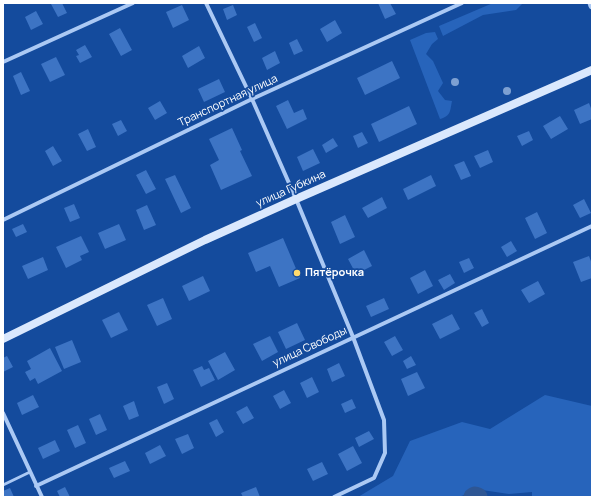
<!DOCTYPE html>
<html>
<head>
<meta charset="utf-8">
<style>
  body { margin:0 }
  #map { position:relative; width:595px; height:500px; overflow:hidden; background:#144b9d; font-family:Manrope,sans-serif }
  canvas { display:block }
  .frame { position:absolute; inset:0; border:4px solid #fff; pointer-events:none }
</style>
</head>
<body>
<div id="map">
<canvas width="595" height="500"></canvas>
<div class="frame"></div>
</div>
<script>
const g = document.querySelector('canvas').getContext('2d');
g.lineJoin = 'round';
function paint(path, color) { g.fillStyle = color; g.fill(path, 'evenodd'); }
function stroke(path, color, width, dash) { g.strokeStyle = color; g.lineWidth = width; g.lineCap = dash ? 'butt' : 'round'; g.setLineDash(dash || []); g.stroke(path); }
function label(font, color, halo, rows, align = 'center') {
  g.font = font + ' Manrope,sans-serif'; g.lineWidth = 3.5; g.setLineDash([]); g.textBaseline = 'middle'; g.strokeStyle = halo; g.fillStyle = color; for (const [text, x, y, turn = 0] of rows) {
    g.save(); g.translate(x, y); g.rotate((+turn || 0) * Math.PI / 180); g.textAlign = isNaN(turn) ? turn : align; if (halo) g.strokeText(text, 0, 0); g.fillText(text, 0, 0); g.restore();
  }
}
paint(new Path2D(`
  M 493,3 L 523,3 L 516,10 L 483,15 L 443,36 L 439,26 Z
  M 435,32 L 438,39 L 432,44 L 426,54 L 433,61 L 443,83 L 438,91 L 445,100 L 452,101 C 450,111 451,116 440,119 L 410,40 L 426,33 Z
  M 545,395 L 592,406 L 592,497 L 532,497 L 532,492 L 509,494 L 482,490 L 458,497 L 358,497 L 393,476 L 410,441 L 462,422 L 490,429 Z`), '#2764bb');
stroke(new Path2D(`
  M 473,497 L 475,496 L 478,497`), '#2e5694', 19);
paint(new Path2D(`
  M 54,3 L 62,3 L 67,13 L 58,17 L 51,4 Z
  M 378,3 L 390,3 L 396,14 L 385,19 Z
  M 182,5 L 189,20 L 173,28 L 166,12 Z
  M 233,5 L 237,15 L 227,20 L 223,9 Z
  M 36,11 L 43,24 L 31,30 L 25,17 Z
  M 335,20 L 342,33 L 327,42 L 320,29 Z
  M 255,23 L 262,38 L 254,42 L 247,27 Z
  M 120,28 L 132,50 L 121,56 L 109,34 Z
  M 297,39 L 303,51 L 294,55 L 289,43 Z
  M 85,45 L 92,57 L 80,63 L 76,56 L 79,55 L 76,50 Z
  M 199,46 L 205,58 L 188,68 L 182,56 Z
  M 275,51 L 280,63 L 267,70 L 262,58 Z
  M 56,57 L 65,75 L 50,82 L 41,64 Z
  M 392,61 L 400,78 L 365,95 L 357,78 Z
  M 21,72 L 30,91 L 21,95 L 13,76 Z
  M 219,79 L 225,92 L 204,102 L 198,89 Z
  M 288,100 L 294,113 L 303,109 L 307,119 L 287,129 L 276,106 Z
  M 160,101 L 167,113 L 155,120 L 148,108 Z
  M 589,103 L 592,111 L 592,119 L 580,124 L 574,110 Z
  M 409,106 L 417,124 L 379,142 L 371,124 Z
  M 560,116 L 568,129 L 551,139 L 543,126 Z
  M 121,120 L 127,131 L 118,136 L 112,124 Z
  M 232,128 L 242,150 L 240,151 L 252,176 L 221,190 L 210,165 L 219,160 L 209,139 Z
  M 88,129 L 96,147 L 87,151 L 78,134 Z
  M 529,131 L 533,140 L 522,146 L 517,136 Z
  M 362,132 L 368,143 L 358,148 L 353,136 Z
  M 333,138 L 338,146 L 326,153 L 322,145 Z
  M 53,146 L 62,161 L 53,166 L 45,151 Z
  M 313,149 L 320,163 L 303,171 L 297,157 Z
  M 488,150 L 493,162 L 480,168 L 474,156 Z
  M 464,161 L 471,176 L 461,180 L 454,165 Z
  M 146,170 L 156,189 L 146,194 L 136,175 Z
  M 175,175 L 191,208 L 181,213 L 165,179 Z
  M 431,175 L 436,186 L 408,200 L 403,189 Z
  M 382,197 L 387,208 L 368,218 L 362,208 Z
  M 584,199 L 591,213 L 580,218 L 573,205 Z
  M 74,204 L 80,218 L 70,222 L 64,208 Z
  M 147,205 L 156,225 L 144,230 L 136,210 Z
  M 537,212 L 547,233 L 535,239 L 525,218 Z
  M 345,215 L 355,237 L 340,244 L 331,222 Z
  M 23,224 L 27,232 L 16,237 L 12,229 Z
  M 119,224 L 126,240 L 105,249 L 98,233 Z
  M 81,236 L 89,252 L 80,256 L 82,260 L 66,268 L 56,247 Z
  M 283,238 L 300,278 L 279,287 L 270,266 L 256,272 L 248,253 Z
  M 511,241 L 517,251 L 507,257 L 501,247 Z
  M 364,250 L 372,266 L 356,274 L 348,259 Z
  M 589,256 L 592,264 L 592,278 L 581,282 L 573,262 Z
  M 43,257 L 48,270 L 28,279 L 22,266 Z
  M 469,258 L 474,268 L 464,273 L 459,262 Z
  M 425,270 L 433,286 L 418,294 L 410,278 Z
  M 450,274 L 455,283 L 444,290 L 438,280 Z
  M 203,276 L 210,291 L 189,301 L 182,286 Z
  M 538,281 L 545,294 L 529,303 L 521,290 Z
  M 163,298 L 172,319 L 157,326 L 147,305 Z
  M 384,298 L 389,309 L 371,317 L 366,306 Z
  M 482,309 L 489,323 L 482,327 L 474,313 Z
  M 119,312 L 128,330 L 111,338 L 102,320 Z
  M 452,314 L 460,329 L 440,339 L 432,324 Z
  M 297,323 L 305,340 L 286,349 L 278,332 Z
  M 270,336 L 278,352 L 262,361 L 253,344 Z
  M 395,336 L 403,350 L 392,356 L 384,342 Z
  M 72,340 L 81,362 L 64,369 L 55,347 Z
  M 50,348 L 62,371 L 38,384 L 35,378 L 30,381 L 25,372 L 31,369 L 27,361 Z
  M 225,352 L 235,370 L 218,380 L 208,361 Z
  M 7,356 L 13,367 L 3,372 L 3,358 Z
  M 411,356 L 416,365 L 407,369 L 403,361 Z
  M 339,363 L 345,376 L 332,382 L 327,369 Z
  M 202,366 L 204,370 L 209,368 L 215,380 L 201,387 L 193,370 Z
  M 417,372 L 425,388 L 408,396 L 401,379 Z
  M 312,377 L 319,392 L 307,398 L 300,383 Z
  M 167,383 L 174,399 L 164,404 L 157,387 Z
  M 284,390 L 291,403 L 280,409 L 273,396 Z
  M 33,395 L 39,407 L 22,415 L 17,403 Z
  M 352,399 L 356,408 L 345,413 L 341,404 Z
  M 134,401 L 139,416 L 129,420 L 123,406 Z
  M 247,406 L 254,418 L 243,424 L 236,412 Z
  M 100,414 L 107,430 L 96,435 L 89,419 Z
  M 217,419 L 224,432 L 216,437 L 209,423 Z
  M 78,425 L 86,443 L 75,448 L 67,430 Z
  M 369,431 L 374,439 L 359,447 L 355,438 Z
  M 188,434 L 194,448 L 182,454 L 175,439 Z
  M 55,440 L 60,451 L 43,459 L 38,448 Z
  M 160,445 L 166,456 L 150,464 L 145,453 Z
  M 353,446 L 362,463 L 347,471 L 338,454 Z
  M 125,461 L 130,471 L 114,478 L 109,468 Z
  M 322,462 L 328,474 L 313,481 L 307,469 Z
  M 65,487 L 70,497 L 60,497 L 57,491 Z
  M 256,487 L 260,497 L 243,497 L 241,493 Z
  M 10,488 L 14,497 L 3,497 L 3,491 Z`), '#3d74c4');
stroke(new Path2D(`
  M 3,485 L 30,472`), '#abc9f4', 3);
stroke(new Path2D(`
  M 206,3 L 252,99 L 296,199 L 353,337 L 384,420 L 385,453 L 374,478 L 334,497
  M 3,62 L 133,3
  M 3,220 L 252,99 L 462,3
  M 3,413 L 42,497
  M 36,486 L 592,226`), '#abc9f4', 4);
stroke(new Path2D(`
  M 591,3 L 592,6`), '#abc9f4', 7);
stroke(new Path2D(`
  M 3,339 L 205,240 L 296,199 L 592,70`), '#dae8fd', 8);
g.fillStyle = '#7da0d2';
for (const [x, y] of [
  [455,82],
  [507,91]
]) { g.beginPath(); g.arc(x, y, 4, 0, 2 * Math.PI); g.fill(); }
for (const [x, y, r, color] of [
  [297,273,4,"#ffda6d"]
]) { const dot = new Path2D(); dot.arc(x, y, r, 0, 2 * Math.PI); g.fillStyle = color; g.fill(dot); stroke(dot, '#144b9d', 1.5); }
label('11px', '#fff', '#144b9d', [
  ["Транспортная улица",228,101,-25],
  ["улица Губкина",291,189,-24],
  ["улица Свободы",310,347,-25]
]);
label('bold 11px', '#fff', '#144b9d', [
  ["Пятёрочка",305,273]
], 'left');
</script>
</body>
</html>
